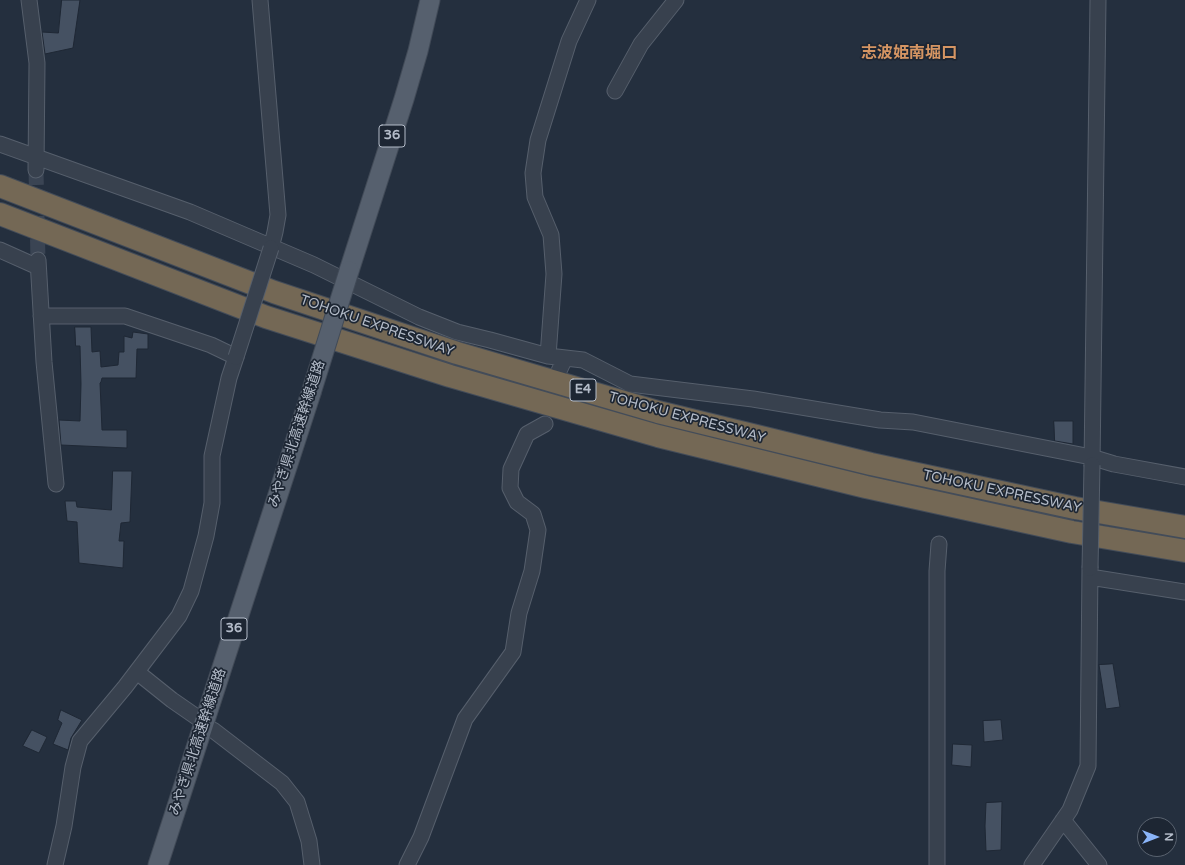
<!DOCTYPE html>
<html>
<head>
<meta charset="utf-8">
<style>
  body { margin:0 }
  #map { position:relative; width:1185px; height:865px; overflow:hidden; background:#242f3e; font-family:"Varela Round",sans-serif }
  canvas { display:block }
  .north { position:absolute; left:1137px; top:817px; width:40px; height:40px; box-sizing:border-box; background:#1d2633; border:1px solid #59626f; border-radius:50%; rotate:90deg; font-size:11px; font-weight:700; line-height:16px; text-align:center; color:#b4bcc9 }
  .north::after { content:''; display:block; margin:auto; width:14px; height:18px; background:#8ab4f8; clip-path:polygon(50% 0,100% 100%,50% 72%,0 100%) }
</style>
</head>
<body>
<div id="map">
<canvas width="1185" height="865"></canvas>
<div class="north">N</div>
</div>
<script>
const g = document.querySelector('canvas').getContext('2d');
g.lineJoin = 'round';
function paint(path, color) { g.fillStyle = color; g.fill(path, 'evenodd'); }
function stroke(path, color, width, dash) { g.strokeStyle = color; g.lineWidth = width; g.lineCap = dash ? 'butt' : 'round'; g.setLineDash(dash || []); g.stroke(path); }
function label(font, color, halo, rows, align = 'center') {
  g.font = font + ' "Varela Round","Noto Sans JP",sans-serif'; g.lineWidth = 3.5; g.setLineDash([]); g.textBaseline = 'middle'; g.strokeStyle = halo; g.fillStyle = color; for (const [text, x, y, turn = 0] of rows) {
    g.save(); g.translate(x, y); g.rotate((+turn || 0) * Math.PI / 180); g.textAlign = isNaN(turn) ? turn : align; if (halo) g.strokeText(text, 0, 0); g.fillText(text, 0, 0); g.restore();
  }
}
const building = new Path2D(`
  M 62,0 L 80,0 L 73,48 L 45,54 L 42,32 L 58,33 Z
  M 75,327 L 91,327 L 92,352 L 100,351 L 101,367 L 118,365 L 119,352 L 124,352 L 124,336 L 132,338 L 133,332 L 148,334 L 148,349 L 137,349 L 136,378 L 102,378 L 101,382 L 100,383 L 102,430 L 127,430 L 127,448 L 61,445 L 59,420 L 80,421 L 81,384 L 80,346 L 76,346 Z
  M 1054,421 L 1073,421 L 1073,444 L 1055,441 Z
  M 113,471 L 132,471 L 130,522 L 121,523 L 119,541 L 124,541 L 123,568 L 79,563 L 77,522 L 67,521 L 65,501 L 76,501 L 77,507 L 111,510 Z
  M 1113,664 L 1120,707 L 1106,709 L 1099,665 Z
  M 61,710 L 82,720 L 71,738 L 68,750 L 53,744 L 62,723 L 58,720 Z
  M 1001,720 L 1003,740 L 984,742 L 983,721 Z
  M 32,730 L 47,737 L 39,753 L 23,746 Z
  M 953,744 L 972,745 L 971,767 L 952,765 Z
  M 1002,802 L 1001,850 L 986,851 L 985,826 L 986,803 Z`);
paint(building, '#455162');
stroke(building, '#1f2835', 1);
stroke(new Path2D(`
  M 36,170 L 38,260`), '#3a4453', 15, [15, 8]);
const minor = new Path2D(`
  M 29,0 L 37,63 L 36,170
  M 260,0 L 278,215 L 275,232 L 271,248
  M 615,91 L 641,44 L 676,0
  M 0,144 L 190,212 L 314,265 L 419,317 L 457,332 L 490,340 L 548,356 L 583,360 L 630,384 L 753,399 L 880,420 L 913,422 L 1091,457 L 1114,464 L 1185,477
  M 0,250 L 38,267
  M 38,260 L 44,362 L 56,484
  M 41,316 L 125,316 L 211,345 L 236,357 L 229,378 L 212,456 L 212,503 L 206,536 L 191,591 L 179,616 L 125,687 L 80,741 L 73,767 L 64,826 L 55,865
  M 548,356 L 554,274 L 551,235 L 535,197 L 533,173 L 538,140 L 569,41 L 588,0
  M 559,371 L 565,358
  M 1092,465 L 1098,0
  M 1090,577 L 1185,592
  M 137,672 L 172,700 L 198,718
  M 213,730 L 282,783 L 297,802 L 309,841 L 312,865
  M 1063,820 L 1099,865
  M 407,865 L 421,837 L 465,719 L 513,652 L 519,613 L 532,571 L 538,530 L 533,514 L 517,502 L 510,488 L 511,469 L 527,434 L 545,424
  M 937,865 L 937,571 L 939,544
  M 1032,865 L 1070,810 L 1088,766 L 1090,568`);
const major = new Path2D(`
  M 349,271 L 404,99 L 418,51 L 430,0
  M 158,865 L 311,393`);
const highway = new Path2D(`
  M 0,186 L 274,292 L 457,353 L 658,412 L 871,464 L 1075,508 L 1185,527
  M 0,214 L 266,317 L 450,376 L 658,436 L 866,487 L 1072,532 L 1185,551`);
stroke(minor, '#565f6c', 17);
stroke(major, '#414a57', 21);
stroke(highway, '#434c59', 24);
stroke(minor, '#38414e', 15);
stroke(major, '#56606e', 19);
stroke(highway, '#746855', 22);
const minorBridge = new Path2D(`
  M 236,357 L 271,248
  M 1090,568 L 1092,465`);
const majorBridge = new Path2D(`
  M 311,393 L 349,271`);
stroke(minorBridge, '#565f6c', 17, []);
stroke(majorBridge, '#414a57', 21, []);
stroke(minorBridge, '#38414e', 15);
stroke(majorBridge, '#56606e', 19);
for (const [x, y, w] of [
  [392,136,26],
  [583,390,26],
  [234,629,26]
]) { const box = new Path2D(); box.roundRect(x - w / 2, y - 11, w, 22, 3); g.fillStyle = '#1d2633'; g.fill(box); stroke(box, '#b4bcc9', 1); }
label('bold 13px', '#b4bcc9', null, [
  ["36",392,136],
  ["E4",583,390],
  ["36",234,629]
]);
label('14px', '#b4bcc9', '#1d2633', [
  ["TOHOKU EXPRESSWAY",377,326,19],
  ["TOHOKU EXPRESSWAY",687,418,15],
  ["みやぎ県北高速幹線道路",297,434,-72],
  ["TOHOKU EXPRESSWAY",1002,492,12],
  ["みやぎ県北高速幹線道路",198,742,-72]
]);
label('bold 16px', '#d59563', '#1d2633', [
  ["志波姫南堀口",909,54]
]);
</script>
</body>
</html>
